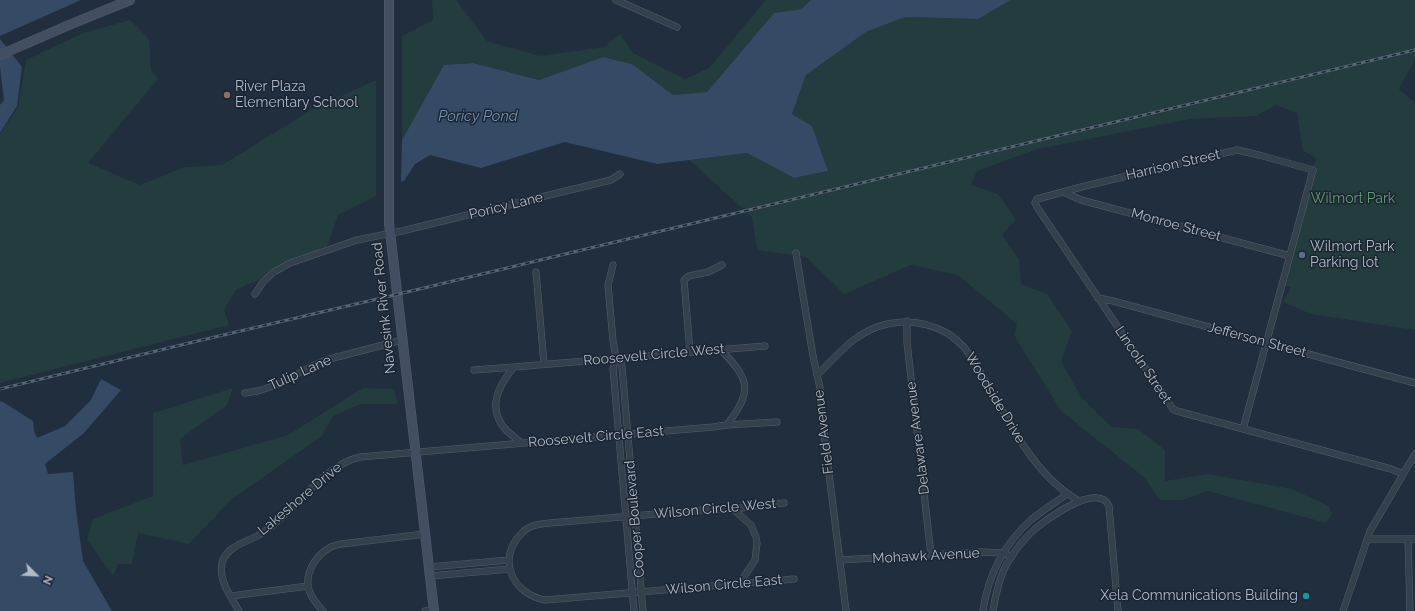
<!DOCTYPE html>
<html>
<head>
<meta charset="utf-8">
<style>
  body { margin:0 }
  #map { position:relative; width:1415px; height:611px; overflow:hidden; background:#212e3d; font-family:Raleway,sans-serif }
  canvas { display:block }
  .north { position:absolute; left:16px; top:555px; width:40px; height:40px; -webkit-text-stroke:3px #1b2532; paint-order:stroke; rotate:114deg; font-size:11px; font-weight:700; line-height:16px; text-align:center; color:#b1bbc8 }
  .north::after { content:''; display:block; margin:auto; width:14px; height:18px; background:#b1bbc8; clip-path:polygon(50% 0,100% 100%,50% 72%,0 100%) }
</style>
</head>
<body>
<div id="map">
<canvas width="1415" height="611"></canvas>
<div class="north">N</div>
</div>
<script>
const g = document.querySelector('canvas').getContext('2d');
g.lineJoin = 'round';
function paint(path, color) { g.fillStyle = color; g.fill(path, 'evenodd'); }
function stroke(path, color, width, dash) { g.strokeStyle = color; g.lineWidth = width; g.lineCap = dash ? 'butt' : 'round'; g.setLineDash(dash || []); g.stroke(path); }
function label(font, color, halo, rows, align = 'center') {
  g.font = font + ' Raleway,sans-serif'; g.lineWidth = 3; g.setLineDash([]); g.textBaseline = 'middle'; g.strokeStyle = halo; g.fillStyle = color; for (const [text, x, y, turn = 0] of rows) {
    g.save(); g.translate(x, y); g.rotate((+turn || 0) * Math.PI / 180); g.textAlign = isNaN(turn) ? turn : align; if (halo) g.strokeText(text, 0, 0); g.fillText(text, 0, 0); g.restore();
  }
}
paint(new Path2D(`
  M 432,0 L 456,0 L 487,41 L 540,56 L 604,47 L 620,34 L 633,53 L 685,79 L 709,68 L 766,0 L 811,0 L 801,9 L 774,13 L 707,92 L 673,95 L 632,64 L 603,57 L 539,80 L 473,63 L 445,65 L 402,140 L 402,36 L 433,20 Z
  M 1011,0 L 1415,0 L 1415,59 L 1399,89 L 1415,103 L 1415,330 L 1311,314 L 1283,302 L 1291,287 L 1282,285 L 1316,158 L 1303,151 L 1297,113 L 1276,105 L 1256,116 L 1190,119 L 1038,149 L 977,171 L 971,185 L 998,194 L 1016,220 L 1002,235 L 1019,259 L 1021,284 L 1047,294 L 1072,331 L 1061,361 L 1082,398 L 1112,427 L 1138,429 L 1165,450 L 1165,481 L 1208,474 L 1292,489 L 1329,506 L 1332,514 L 1326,523 L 1208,491 L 1182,500 L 1159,500 L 1145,478 L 1061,411 L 1014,335 L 1017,324 L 958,275 L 911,265 L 844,294 L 806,257 L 757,250 L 752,217 L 689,160 L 747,153 L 794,178 L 828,171 L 812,126 L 792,114 L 806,75 L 866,32 L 905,17 L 978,19 Z
  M 130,20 L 149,39 L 151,70 L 158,79 L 88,163 L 140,185 L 185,167 L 222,165 L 311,110 L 376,80 L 376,196 L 338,215 L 326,250 L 236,290 L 224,310 L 229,325 L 0,383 L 0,134 L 18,107 L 26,60 L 83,33 Z
  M 233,388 L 227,405 L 180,439 L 183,465 L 288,435 L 363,388 L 395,389 L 397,404 L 361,404 L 333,416 L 322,436 L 232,499 L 189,544 L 138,533 L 132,564 L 118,564 L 113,576 L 87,539 L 93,519 L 153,496 L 153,413 Z`), '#233c3e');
paint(new Path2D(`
  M 0,0 L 81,0 L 0,36 Z
  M 811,0 L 1011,0 L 978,19 L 905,17 L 866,32 L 806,75 L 792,114 L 812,126 L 828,171 L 794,178 L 747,153 L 657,164 L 565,142 L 481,168 L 430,155 L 415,164 L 404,181 L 401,182 L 402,140 L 444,65 L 473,63 L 539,80 L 603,57 L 632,64 L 673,95 L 707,92 L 774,13 L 801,9 Z
  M 0,39 L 22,67 L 17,106 L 0,133 L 0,105 L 4,100 L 0,67 Z
  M 101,379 L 121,390 L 84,433 L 45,464 L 48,474 L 73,472 L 76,510 L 83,561 L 112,611 L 0,611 L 0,401 L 3,402 L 33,421 L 34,431 L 37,438 L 65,426 L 91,400 Z`), '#344a65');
const street = new Path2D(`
  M 616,0 L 677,27
  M 1063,192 L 1081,200 L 1290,256
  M 796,253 L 813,356 L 820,388 L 821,409 L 846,611
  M 613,265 L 608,285 L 613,341 L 616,358 L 613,368 L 634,611
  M 536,272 L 544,364
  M 255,294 L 263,282 L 274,272 L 290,263 L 357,240 L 402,231 L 611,180 L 620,174
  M 1098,298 L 1113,301 L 1415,383
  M 907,321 L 907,342 L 931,555
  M 721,350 C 750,380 753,390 727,425
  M 690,352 L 684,280 L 689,276 L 708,272 L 722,265
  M 616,358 L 621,363 L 622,367 L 643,611
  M 474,370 L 514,367
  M 817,375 C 830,363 841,349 855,339 C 882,319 917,316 947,333 C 953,336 958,342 964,347 C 1001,398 1022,468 1079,501
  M 245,393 L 258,391 L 279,384 L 310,367 L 326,360 L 402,340
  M 1243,429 L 1313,170 L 1259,155 L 1237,150 L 1085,186 L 1037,199 L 1035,203 L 1037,207 L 1173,409 L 1177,411 L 1391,469 L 1403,474
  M 521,443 C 517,439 512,435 507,431 C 486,409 498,386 514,367 L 765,346
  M 784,503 L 733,509 L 715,509 L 550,523 C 540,524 529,525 522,533 C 496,558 512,594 545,600 L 794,579
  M 733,509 L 751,525 L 756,537 L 757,543 L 755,560 L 740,583
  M 1368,539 L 1415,539
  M 1408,539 L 1410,611
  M 840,560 L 982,552 L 1004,553 L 1011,557
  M 429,567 L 509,560
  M 430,576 L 510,569
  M 231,596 L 308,586
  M 239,611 C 231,597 218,580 222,563 C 226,547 244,543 257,536 C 293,516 320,466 360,457 L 713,427 L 727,425 L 777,422
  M 323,611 C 318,605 313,600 310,593 C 303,576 314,557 329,548 C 332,546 337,545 341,544 L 425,534
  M 425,611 L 433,610
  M 983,611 C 988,575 1005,543 1032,519 C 1043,510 1056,502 1067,494
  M 993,611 C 995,596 1001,571 1010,559 C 1016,549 1024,539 1033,531 C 1045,520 1098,481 1109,506 L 1118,611
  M 1343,611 L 1370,531 L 1415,454`);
const secondary = new Path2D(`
  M 389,0 L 389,223 L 434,611
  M 0,55 L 69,25 L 130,0`);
stroke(street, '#545e6b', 7);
stroke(secondary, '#545e6b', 10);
stroke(street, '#35404d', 6);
stroke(secondary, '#434f60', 9);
const rail = new Path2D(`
  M 0,389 L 185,344 L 403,293 L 1415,50`);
stroke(rail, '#576474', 3);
stroke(rail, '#1b2532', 1.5, [4.5]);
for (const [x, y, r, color] of [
  [227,95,4,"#8d6e63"],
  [1302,255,4,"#5c6f8a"],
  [1306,596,4,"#0f9aa8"]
]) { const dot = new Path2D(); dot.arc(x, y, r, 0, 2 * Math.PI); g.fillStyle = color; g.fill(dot); stroke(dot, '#1b2532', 1.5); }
label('14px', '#b1bbc8', '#1b2532', [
  ["River Plaza",235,87],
  ["Elementary School",235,103],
  ["Wilmort Park",1310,247],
  ["Parking lot",1310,263],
  ["Xela Communications Building",1298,596,"right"]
], 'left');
label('14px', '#b1bbc8', '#1b2532', [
  ["Harrison Street",1173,165,-13],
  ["Poricy Lane",506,206,-14],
  ["Monroe Street",1176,225,15],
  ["Navesink River Road",384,308,-96],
  ["Jefferson Street",1257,340,15],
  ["Roosevelt Circle West",654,355,-5],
  ["Lincoln Street",1143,365,56],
  ["Tulip Lane",300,373,-24],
  ["Woodside Drive",995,398,59],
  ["Field Avenue",824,432,-97],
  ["Roosevelt Circle East",596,437,-5],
  ["Delaware Avenue",918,438,-97],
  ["Lakeshore Drive",300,499,-40],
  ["Wilson Circle West",715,509,-5],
  ["Cooper Boulevard",635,519,-95],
  ["Mohawk Avenue",926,556,-3],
  ["Wilson Circle East",724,585,-5]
]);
label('14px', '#679b70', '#1b2532', [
  ["Wilmort Park",1353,199]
]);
label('italic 15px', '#7792b2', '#1b2532', [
  ["Poricy Pond",478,116]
]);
</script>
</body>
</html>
